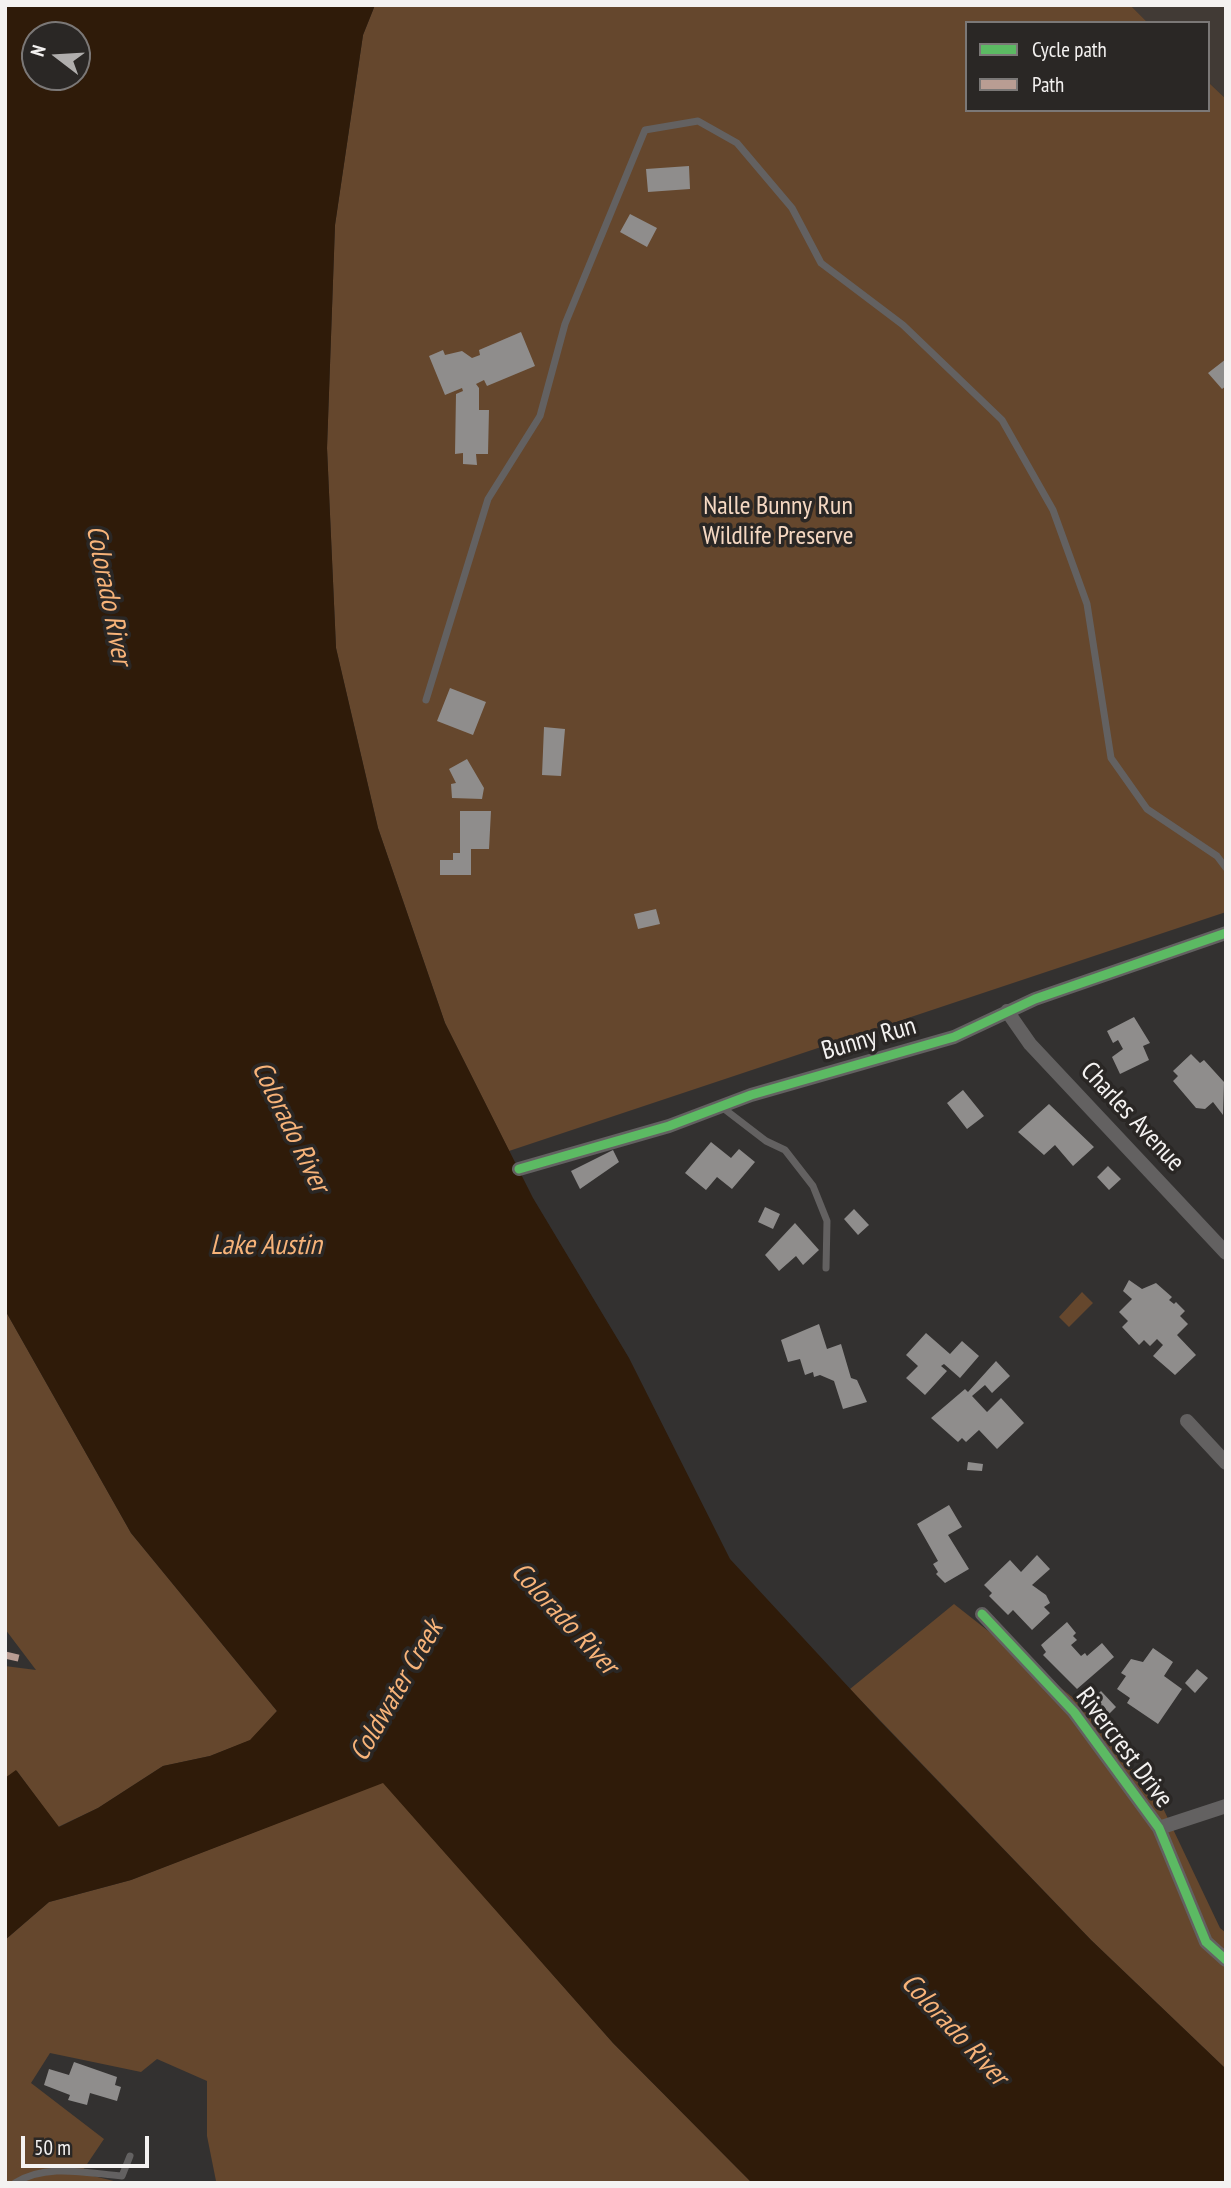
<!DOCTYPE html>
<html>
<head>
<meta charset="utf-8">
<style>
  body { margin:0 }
  #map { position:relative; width:1231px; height:2188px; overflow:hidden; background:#333130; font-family:"PT Sans Narrow",sans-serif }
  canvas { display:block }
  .frame { position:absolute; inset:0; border:7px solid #f4f2f1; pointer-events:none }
  .legend { position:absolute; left:965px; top:21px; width:245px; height:91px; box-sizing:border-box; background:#2a2725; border:2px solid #7b7877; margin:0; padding:9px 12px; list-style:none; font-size:21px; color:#f4f2f1 }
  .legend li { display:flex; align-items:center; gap:14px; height:35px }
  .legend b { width:35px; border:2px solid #7b7877 }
  .north { position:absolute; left:21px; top:21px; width:70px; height:70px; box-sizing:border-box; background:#2a2725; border:2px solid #7b7877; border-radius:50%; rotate:287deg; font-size:19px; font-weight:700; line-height:28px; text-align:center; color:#f4f2f1 }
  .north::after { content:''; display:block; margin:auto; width:24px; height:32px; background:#b0aead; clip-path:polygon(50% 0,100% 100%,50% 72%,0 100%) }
  .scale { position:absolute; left:21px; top:2136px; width:128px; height:32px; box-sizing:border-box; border:4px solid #f4f2f1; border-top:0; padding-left:9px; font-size:21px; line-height:24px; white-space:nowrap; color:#f4f2f1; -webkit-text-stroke:5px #2a2725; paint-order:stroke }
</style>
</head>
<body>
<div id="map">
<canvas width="1231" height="2188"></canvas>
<div class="frame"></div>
<ul class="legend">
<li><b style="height:9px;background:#5cba63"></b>Cycle path</li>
<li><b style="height:9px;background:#b99d93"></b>Path</li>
</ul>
<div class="north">N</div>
<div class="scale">50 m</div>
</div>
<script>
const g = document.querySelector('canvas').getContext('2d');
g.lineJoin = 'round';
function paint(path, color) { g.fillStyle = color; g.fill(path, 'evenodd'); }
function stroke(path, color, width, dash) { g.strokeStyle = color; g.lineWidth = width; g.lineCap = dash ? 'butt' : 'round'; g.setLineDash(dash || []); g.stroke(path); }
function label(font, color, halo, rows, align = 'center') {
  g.font = font + ' "PT Sans Narrow",sans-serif'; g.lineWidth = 7; g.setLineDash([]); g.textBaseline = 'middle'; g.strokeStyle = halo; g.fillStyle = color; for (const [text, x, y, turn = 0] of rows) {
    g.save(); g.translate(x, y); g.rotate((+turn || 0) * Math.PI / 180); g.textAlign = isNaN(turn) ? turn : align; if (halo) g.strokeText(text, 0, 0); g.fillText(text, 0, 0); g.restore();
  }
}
paint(new Path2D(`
  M 1130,5 L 1226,5 L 1226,99 L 1208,82 L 1208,23 L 1148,23 Z`), '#413a35');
paint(new Path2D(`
  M 375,5 L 1130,5 L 1148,23 L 967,23 L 967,110 L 1208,110 L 1208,82 L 1226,99 L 1226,912 L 509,1151 L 445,1023 L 378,828 L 336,648 L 327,448 L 335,225 L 363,35 Z
  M 1082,1292 L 1093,1303 L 1069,1327 L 1059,1317 Z
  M 5,1310 L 131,1533 L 277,1711 L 251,1740 L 210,1756 L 163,1766 L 98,1808 L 58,1827 L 17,1771 L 5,1778 L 5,1666 L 36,1670 L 5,1629 Z
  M 954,1604 L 1076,1700 L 1162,1806 L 1220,1928 L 1226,1933 L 1226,2069 L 1091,1940 L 850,1689 Z
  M 383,1782 L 613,2043 L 752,2183 L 216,2181 L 207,2136 L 207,2081 L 157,2059 L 141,2072 L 50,2053 L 31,2083 L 104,2139 L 81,2173 L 122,2183 L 5,2183 L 5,1940 L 49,1902 L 131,1880 Z`), '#65472d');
paint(new Path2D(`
  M 5,5 L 375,5 L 363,35 L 335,225 L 327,448 L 336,648 L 378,828 L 445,1023 L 533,1198 L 629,1358 L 730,1559 L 879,1720 L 1091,1940 L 1226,2069 L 1226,2183 L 752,2183 L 613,2043 L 383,1783 L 131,1880 L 49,1902 L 5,1940 L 5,1778 L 16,1770 L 59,1827 L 98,1808 L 163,1766 L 210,1756 L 250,1740 L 277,1711 L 131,1533 L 5,1310 ZM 35,35 L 77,35 L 77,77 L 35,77 Z`), '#2f1b09');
paint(new Path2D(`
  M 689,166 L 690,189 L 648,192 L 646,169 Z
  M 630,214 L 657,228 L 647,247 L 620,232 Z
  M 521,332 L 535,366 L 487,386 L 484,380 L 476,384 L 479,388 L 479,410 L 489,410 L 488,454 L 476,454 L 477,465 L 463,464 L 463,453 L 455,454 L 456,394 L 463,391 L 462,388 L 445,395 L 429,356 L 443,350 L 445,355 L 462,351 L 472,358 L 480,355 L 479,350 Z
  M 1226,359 L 1226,386 L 1222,389 L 1208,373 Z
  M 450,688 L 486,702 L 473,735 L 437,721 Z
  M 544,727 L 565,729 L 561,776 L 542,775 Z
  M 467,759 L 484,788 L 482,799 L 452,798 L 451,784 L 456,783 L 449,769 Z
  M 460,811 L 491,811 L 489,849 L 471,849 L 471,875 L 440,875 L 440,860 L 453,860 L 453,853 L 460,853 Z
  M 656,909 L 660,924 L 638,929 L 634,914 Z
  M 1134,1017 L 1150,1043 L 1143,1046 L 1149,1060 L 1120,1074 L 1112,1057 L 1123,1049 L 1118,1040 L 1113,1043 L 1107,1031 Z
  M 1191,1054 L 1200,1063 L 1204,1060 L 1224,1082 L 1223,1115 L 1213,1102 L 1205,1109 L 1196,1108 L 1173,1081 L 1178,1076 L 1173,1071 Z
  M 963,1090 L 984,1116 L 967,1129 L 947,1103 Z
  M 1049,1104 L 1094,1147 L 1073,1166 L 1055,1145 L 1044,1155 L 1018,1132 Z
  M 711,1142 L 731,1158 L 739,1149 L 755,1162 L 732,1189 L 717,1177 L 706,1190 L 685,1173 Z
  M 613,1150 L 619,1162 L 580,1189 L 571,1171 Z
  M 1108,1166 L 1121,1179 L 1109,1190 L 1097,1177 Z
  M 765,1207 L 780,1214 L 773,1229 L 758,1222 Z
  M 854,1209 L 869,1225 L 858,1235 L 844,1219 Z
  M 795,1223 L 819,1250 L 803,1265 L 796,1256 L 779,1271 L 765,1255 Z
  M 1129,1280 L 1142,1289 L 1156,1283 L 1172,1297 L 1169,1300 L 1174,1304 L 1176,1302 L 1185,1311 L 1180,1316 L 1188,1324 L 1177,1335 L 1196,1355 L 1175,1375 L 1153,1356 L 1163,1345 L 1157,1339 L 1150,1346 L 1144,1340 L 1139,1345 L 1122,1327 L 1128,1321 L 1119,1312 L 1132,1299 L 1123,1291 Z
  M 819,1324 L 827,1349 L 841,1344 L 851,1378 L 857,1380 L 867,1402 L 843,1409 L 834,1381 L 820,1375 L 814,1377 L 813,1372 L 805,1375 L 800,1359 L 788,1362 L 781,1340 Z
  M 926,1333 L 950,1354 L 962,1341 L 979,1356 L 960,1378 L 944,1364 L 941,1366 L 947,1371 L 925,1395 L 906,1378 L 918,1366 L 906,1355 Z
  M 996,1361 L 1010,1376 L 992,1393 L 985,1385 L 972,1396 L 987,1412 L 1001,1398 L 1024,1423 L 997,1449 L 979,1430 L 966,1442 L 962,1438 L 958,1442 L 931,1418 L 965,1389 L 968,1392 Z
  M 968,1462 L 983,1464 L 982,1471 L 967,1470 Z
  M 949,1505 L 962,1527 L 948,1535 L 969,1569 L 945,1583 L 936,1574 L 938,1572 L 933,1564 L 938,1561 L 917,1524 Z
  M 1037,1555 L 1050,1569 L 1032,1585 L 1046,1595 L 1050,1603 L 1044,1607 L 1050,1613 L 1032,1630 L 1013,1610 L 1008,1615 L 989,1596 L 992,1593 L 984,1585 L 1010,1560 L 1021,1572 Z
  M 1067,1622 L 1076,1633 L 1073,1636 L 1077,1640 L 1071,1645 L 1081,1656 L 1085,1653 L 1087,1656 L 1102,1643 L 1114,1657 L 1077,1689 L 1043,1655 L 1046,1652 L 1041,1645 Z
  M 1153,1648 L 1173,1662 L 1164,1676 L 1182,1689 L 1158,1724 L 1127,1703 L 1130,1698 L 1117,1689 L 1126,1676 L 1121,1673 L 1131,1659 L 1143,1662 Z
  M 1197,1669 L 1208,1678 L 1195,1693 L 1185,1683 Z
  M 1101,1691 L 1116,1707 L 1108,1715 L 1093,1699 Z
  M 74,2062 L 117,2077 L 115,2085 L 121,2087 L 117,2101 L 90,2093 L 87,2105 L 68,2100 L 70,2095 L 44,2085 L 49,2069 L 69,2075 Z`), '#8f8d8c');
stroke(new Path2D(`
  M 426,700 L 488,499 L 540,416 L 565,324 L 645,130 L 698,121 L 737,143 L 792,208 L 821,263 L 903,325 L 1002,420 L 1053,510 L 1087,604 L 1111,758 L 1147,809 L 1217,856 L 1226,868
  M 723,1108 L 766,1141 L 785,1150 L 813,1186 L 827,1221 L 826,1268
  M 15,2183 C 46,2163 86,2173 122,2176 L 130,2156`), '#636161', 7);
stroke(new Path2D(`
  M 1007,1011 L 1030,1044 L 1226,1253
  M 519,1169 L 669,1126 L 751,1095 L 954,1037 L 1035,999 L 1226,933
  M 1187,1421 L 1226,1463
  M 982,1614 L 1074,1712 L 1159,1828 L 1206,1942 L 1226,1960
  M 1159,1828 L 1226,1806`), '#636161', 14);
stroke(new Path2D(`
  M 5,1655 L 22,1659`), '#b99d93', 7, [14, 7]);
stroke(new Path2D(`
  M 519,1169 L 669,1126 L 751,1095 L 954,1037 L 1035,999 L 1226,933
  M 982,1614 L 1074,1712 L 1159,1828 L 1206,1942 L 1226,1960`), '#5cba63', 9);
label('26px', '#f5d8c2', '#2a2725', [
  ["Nalle Bunny Run",778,507],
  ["Wildlife Preserve",778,537]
]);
label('26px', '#f4f2f1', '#2a2725', [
  ["Bunny Run",869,1039,-16],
  ["Charles Avenue",1132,1117,47],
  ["Rivercrest Drive",1124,1748,53]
]);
label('italic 28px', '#f7b379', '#2a2725', [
  ["Colorado River",108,595,79],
  ["Colorado River",290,1127,64],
  ["Lake Austin",266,1246],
  ["Colorado River",564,1619,47],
  ["Coldwater Creek",397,1691,-60],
  ["Colorado River",954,2030,47]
]);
</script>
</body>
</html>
